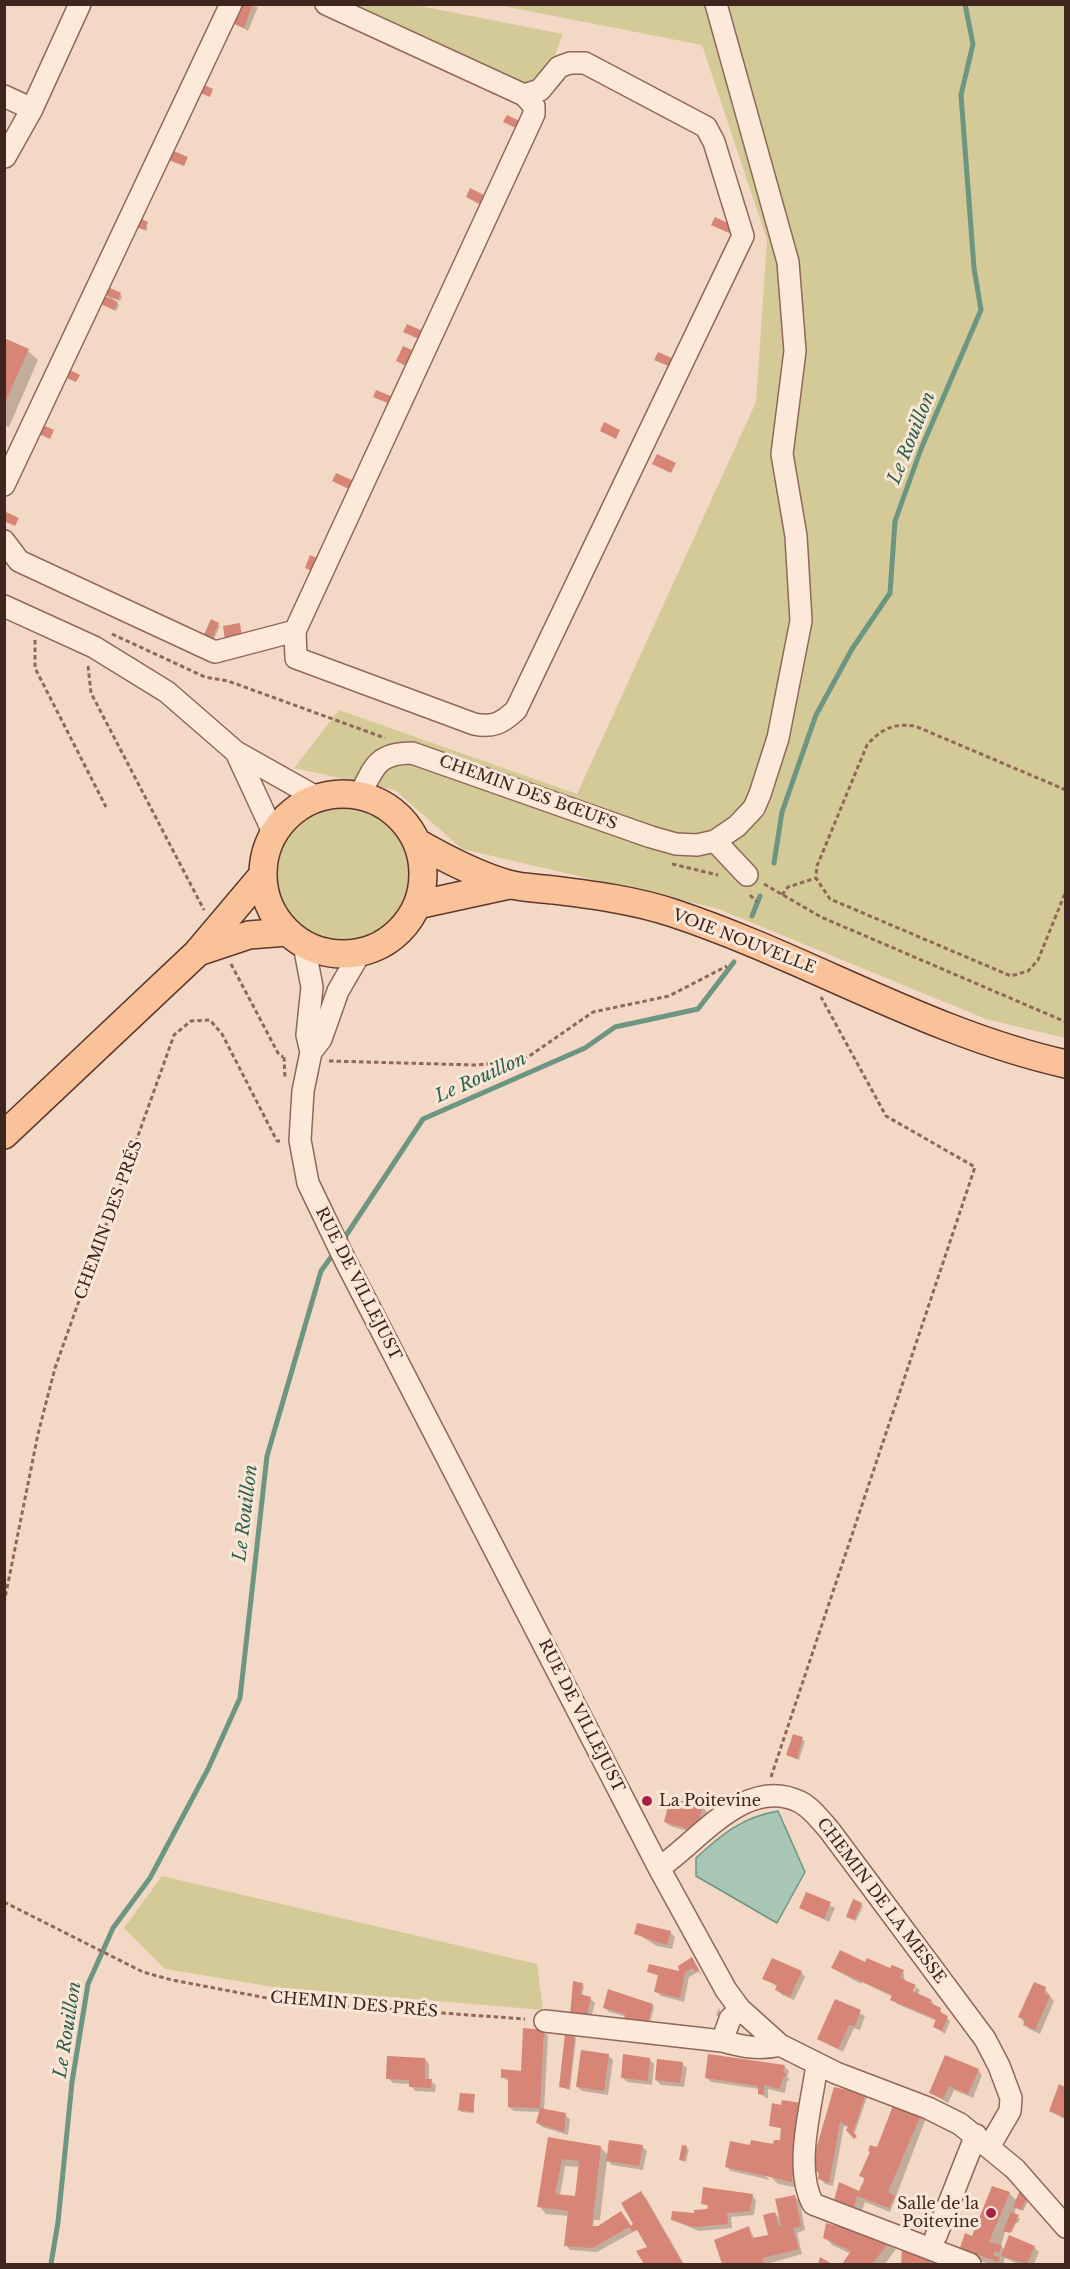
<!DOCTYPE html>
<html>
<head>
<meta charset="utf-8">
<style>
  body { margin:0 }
  #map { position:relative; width:1070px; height:2269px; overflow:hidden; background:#f3d9c5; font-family:"Libre Baskerville",serif }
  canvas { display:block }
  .frame { position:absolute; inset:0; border:6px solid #3f251e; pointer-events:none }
</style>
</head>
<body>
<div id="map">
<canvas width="1070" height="2269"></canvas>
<div class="frame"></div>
</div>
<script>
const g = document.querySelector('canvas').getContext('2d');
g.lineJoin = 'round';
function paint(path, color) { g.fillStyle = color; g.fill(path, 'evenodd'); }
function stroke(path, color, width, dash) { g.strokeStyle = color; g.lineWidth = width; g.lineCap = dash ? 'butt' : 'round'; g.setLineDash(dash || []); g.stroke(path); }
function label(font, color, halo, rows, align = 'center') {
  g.font = font + ' "Libre Baskerville",serif'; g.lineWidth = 6; g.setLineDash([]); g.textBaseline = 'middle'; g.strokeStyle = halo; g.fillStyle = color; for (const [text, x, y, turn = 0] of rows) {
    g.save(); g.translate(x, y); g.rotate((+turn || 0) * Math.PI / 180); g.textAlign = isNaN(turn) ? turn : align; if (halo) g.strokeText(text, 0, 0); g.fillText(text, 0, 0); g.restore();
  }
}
paint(new Path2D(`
  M 342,5 L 415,5 L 563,34 L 550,68 L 532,86 L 515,86 Z
  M 498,5 L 1065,5 L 1065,1038 L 986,1019 L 716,908 L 462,849 L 395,790 L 294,768 L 339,710 L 577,794 L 756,402 L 767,240 L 702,45 Z
  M272 876a69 69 0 1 1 138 0a69 69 0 1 1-138 0Z
  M 162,1876 L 537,1964 L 543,2010 L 273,1987 L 165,1969 L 124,1928 Z`), '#d3ca97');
const water = new Path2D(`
  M 778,1811 L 805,1872 L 777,1923 L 696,1876 L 696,1858 C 721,1835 742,1817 778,1811 Z`);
paint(water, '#a7c6b5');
stroke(water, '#6c9681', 1.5);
paint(new Path2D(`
  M 238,4 L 258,7 L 248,31 L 231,21 Z
  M 147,223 L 147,231 L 136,227 Z
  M 105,287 L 122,296 L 120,301 L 112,298 L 119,305 L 116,311 L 100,304 L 110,299 L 103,292 Z
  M 4,340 L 28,351 L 38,360 L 9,427 L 4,425 Z
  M 212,621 L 220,626 L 213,641 L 207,638 Z
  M 794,1736 L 805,1741 L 799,1760 L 788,1755 Z
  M 702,1807 L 707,1812 L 701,1835 L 670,1826 L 665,1822 Z
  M 807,1894 L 835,1908 L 829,1922 L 800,1908 Z
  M 861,1904 L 863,1906 L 856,1921 L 849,1918 Z
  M 670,1932 L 675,1937 L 672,1949 L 657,1946 L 636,1933 Z
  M 692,1959 L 702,1975 L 698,1972 L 689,1977 L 684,2002 L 661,1996 L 656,1991 L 659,1976 L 649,1972 L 681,1973 Z
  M 864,1963 L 897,1972 L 903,1971 L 905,1981 L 914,1986 L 911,1999 L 916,1987 L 920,1990 L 917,1995 L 931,2001 L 950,2021 L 945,2034 L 935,2027 L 937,2021 L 897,2004 L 893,1997 L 862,1982 L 861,1984 L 832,1968 Z
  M 801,1972 L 805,1977 L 794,2000 L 782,1995 L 777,1990 L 778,1987 L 764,1978 Z
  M 574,1983 L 584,1986 L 582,1996 L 590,1998 L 595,2003 L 590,2022 L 572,1991 Z
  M 1045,1989 L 1054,2001 L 1040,2034 L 1029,2029 L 1020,2017 Z
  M 835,2001 L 865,2016 L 860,2030 L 854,2028 L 843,2052 L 819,2039 Z
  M 652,2005 L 654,2007 L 650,2023 L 609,2012 L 605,2008 Z
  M 719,2008 L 721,2014 L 720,2017 L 716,2015 Z
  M 543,2031 L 548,2036 L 544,2110 L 565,2115 L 570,2119 L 568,2135 L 542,2127 L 538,2123 L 541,2112 L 514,2111 L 509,2107 L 510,2082 L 502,2077 L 523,2073 Z
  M 575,2037 L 576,2039 L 570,2090 L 561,2087 Z
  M 608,2055 L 613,2060 L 608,2095 L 582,2091 L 578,2087 Z
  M 425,2059 L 429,2064 L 429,2080 L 436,2085 L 435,2092 L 415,2091 L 410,2084 L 393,2083 L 388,2078 Z
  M 650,2060 L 654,2064 L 652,2085 L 627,2082 L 622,2077 Z
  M 682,2064 L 687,2068 L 684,2087 L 661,2085 L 656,2080 Z
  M 784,2066 L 789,2071 L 787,2077 L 790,2080 L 787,2081 L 785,2093 L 768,2089 L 768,2099 L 759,2093 L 760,2089 L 711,2082 L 706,2077 Z
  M 978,2070 L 982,2075 L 973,2098 L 954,2090 L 948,2103 L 931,2093 Z
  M 1060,2086 L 1066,2089 L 1066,2120 L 1051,2111 Z
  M 835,2088 L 867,2097 L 854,2135 L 857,2139 L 848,2130 L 850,2127 L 844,2126 L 833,2186 L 825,2184 L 816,2170 Z
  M 474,2096 L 474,2113 L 461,2112 L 460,2110 Z
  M 895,2105 L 926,2118 L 890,2212 L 865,2202 L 860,2216 L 834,2203 L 860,2193 L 865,2180 L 861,2175 L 883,2151 Z
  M 781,2106 L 799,2188 L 778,2184 L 770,2176 L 765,2176 L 770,2180 L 731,2171 L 727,2167 L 751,2147 L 781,2142 L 782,2129 L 770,2125 Z
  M 549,2139 L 601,2148 L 608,2155 L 642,2146 L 647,2151 L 643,2170 L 612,2165 L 607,2160 L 600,2220 L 594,2220 L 593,2227 L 598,2228 L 621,2213 L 633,2232 L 597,2252 L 570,2250 L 566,2245 L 569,2216 L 546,2214 L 539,2206 ZM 565,2166 L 580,2167 L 576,2198 L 560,2196 Z
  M 684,2147 L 689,2149 L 686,2162 L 681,2160 Z
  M 641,2193 L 646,2198 L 684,2264 L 646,2264 L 640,2253 L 650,2248 Z
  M 1009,2193 L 1017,2201 L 1020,2193 L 1028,2201 L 1023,2211 L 1016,2208 L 1014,2215 L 1020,2219 L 1018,2223 L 1016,2223 L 1012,2232 L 1005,2232 L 1001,2246 L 1005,2250 L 1034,2247 L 1039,2252 L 1034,2264 L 1018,2264 L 1005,2258 L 1003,2264 L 990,2264 L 971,2258 L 962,2248 Z
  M 752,2195 L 756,2200 L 754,2215 L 731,2217 L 732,2228 L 699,2231 L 672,2220 L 712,2212 L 709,2206 L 703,2204 Z
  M 795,2197 L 800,2202 L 805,2230 L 797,2233 L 802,2254 L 767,2264 L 724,2264 L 716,2241 L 748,2227 L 755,2239 L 770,2236 L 775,2213 L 781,2220 Z
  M 920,2220 L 928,2225 L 925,2231 L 919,2228 Z
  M 825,2237 L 889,2242 L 896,2249 L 885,2264 L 844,2264 L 851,2254 L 832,2245 Z
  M 903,2251 L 931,2258 L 936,2264 L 902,2264 Z`), '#0003');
stroke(new Path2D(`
  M 774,863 L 782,812 L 816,715 L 852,649 L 890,593 L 895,521 L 921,449 L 981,310 L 974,268 L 961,95 L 973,44 L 965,4
  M 752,916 L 760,896
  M 341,1243 L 423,1119 L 585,1048 L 615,1027 L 698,1009 L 734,962
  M 51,2264 L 58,2222 L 72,2082 L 88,1984 L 113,1928 L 150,1878 L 208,1769 L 240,1698 L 267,1456 L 321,1271 L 334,1253`), '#6c9681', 5);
paint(new Path2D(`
  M 237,4 L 253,4 L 244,28 L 229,22 Z
  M 200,83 L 213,89 L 210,97 L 196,91 Z
  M 507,115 L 524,123 L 520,130 L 503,122 Z
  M 169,149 L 188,157 L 184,166 L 166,159 Z
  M 470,188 L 488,197 L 483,206 L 466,197 Z
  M 136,216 L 148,222 L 145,230 L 132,225 Z
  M 715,217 L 732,225 L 729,233 L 711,225 Z
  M 104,285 L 121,293 L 118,300 L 101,293 Z
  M 100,294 L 118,302 L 114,310 L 97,302 Z
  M 407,324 L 425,332 L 421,340 L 403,332 Z
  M 4,338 L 29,349 L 4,405 Z
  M 403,346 L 416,352 L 408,367 L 396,361 Z
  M 658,352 L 674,359 L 671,367 L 654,360 Z
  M 66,368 L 80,375 L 76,382 L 62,376 Z
  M 376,390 L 393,397 L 390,404 L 373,397 Z
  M 604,422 L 620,430 L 616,439 L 600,431 Z
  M 41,424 L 54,430 L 50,439 L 37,433 Z
  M 657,454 L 676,463 L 671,473 L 652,464 Z
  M 336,473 L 354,481 L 351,490 L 332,481 Z
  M 4,511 L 19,518 L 15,526 L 4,521 Z
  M 310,555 L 317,558 L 312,571 L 305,568 Z
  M 211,619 L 219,623 L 211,641 L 203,637 Z
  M 240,623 L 242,638 L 225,640 L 223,626 Z
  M 793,1734 L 803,1737 L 797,1759 L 786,1755 Z
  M 647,1796 L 651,1804 L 647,1807 L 642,1798 Z
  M 670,1798 L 703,1806 L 696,1831 L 664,1822 Z
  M 806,1892 L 831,1902 L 824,1919 L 799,1908 Z
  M 853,1899 L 862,1903 L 854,1920 L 846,1917 Z
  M 637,1923 L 671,1931 L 667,1945 L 634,1934 Z
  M 840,1950 L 865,1962 L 867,1958 L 890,1968 L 892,1965 L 904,1970 L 900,1978 L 916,1985 L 913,1991 L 932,2000 L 930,2003 L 941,2008 L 940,2012 L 948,2016 L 942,2031 L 933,2027 L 936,2019 L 890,2000 L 892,1995 L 831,1968 Z
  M 692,1957 L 699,1970 L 695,1972 L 693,1968 L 685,1972 L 680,1998 L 654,1992 L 658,1975 L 647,1972 L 649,1964 L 679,1971 L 678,1966 Z
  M 772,1958 L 802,1971 L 790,1997 L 775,1990 L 777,1985 L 762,1979 Z
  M 573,1981 L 583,1983 L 580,1994 L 591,1997 L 586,2019 L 570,2016 Z
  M 1034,1982 L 1046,1987 L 1044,1993 L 1050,1996 L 1035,2030 L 1023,2025 L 1025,2020 L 1018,2017 Z
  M 608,1989 L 653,2004 L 648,2022 L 642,2020 L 641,2025 L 624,2020 L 625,2014 L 603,2008 Z
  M 835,1999 L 861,2010 L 855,2026 L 849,2025 L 838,2049 L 817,2039 Z
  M 523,2028 L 544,2030 L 540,2108 L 508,2107 L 508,2078 L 501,2078 L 501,2069 L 521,2071 Z
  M 565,2034 L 575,2036 L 569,2089 L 559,2087 Z
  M 581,2050 L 609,2054 L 604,2091 L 576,2087 Z
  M 623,2054 L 650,2058 L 648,2081 L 621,2078 Z
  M 708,2054 L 785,2065 L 783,2071 L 787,2075 L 783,2077 L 780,2089 L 764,2085 L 764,2095 L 758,2094 L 758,2086 L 705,2078 Z
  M 945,2055 L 979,2069 L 968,2094 L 949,2086 L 943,2099 L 929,2093 Z
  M 387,2056 L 425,2058 L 425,2079 L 432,2079 L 431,2088 L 409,2087 L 409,2080 L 386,2079 Z
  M 657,2059 L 683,2062 L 680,2083 L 655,2080 Z
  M 1059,2084 L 1065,2087 L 1065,2118 L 1049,2111 Z
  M 834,2087 L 866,2094 L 853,2132 L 857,2136 L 854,2139 L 846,2130 L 848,2127 L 840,2122 L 829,2183 L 818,2179 L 819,2172 L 815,2171 L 815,2153 Z
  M 460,2093 L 475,2094 L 473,2112 L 458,2110 Z
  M 782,2100 L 801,2103 L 792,2182 L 725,2167 L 730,2141 L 750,2145 L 751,2140 L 773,2144 L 774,2140 L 780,2140 L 781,2128 L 769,2126 L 772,2103 L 781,2105 Z
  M 894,2103 L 922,2112 L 888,2192 L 895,2196 L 889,2208 L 857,2196 L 853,2210 L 833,2204 L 839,2182 L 859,2191 L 865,2178 L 859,2176 L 870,2152 L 868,2151 L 870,2145 L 877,2147 Z
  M 540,2108 L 566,2113 L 564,2132 L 536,2123 Z
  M 548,2137 L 601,2146 L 592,2226 L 598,2226 L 621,2211 L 631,2226 L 633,2224 L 621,2203 L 641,2191 L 683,2264 L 644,2264 L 636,2251 L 647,2247 L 637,2230 L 633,2232 L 629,2227 L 592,2248 L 564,2246 L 568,2211 L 537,2207 ZM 562,2159 L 579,2161 L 575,2196 L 555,2194 Z
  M 609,2140 L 643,2145 L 639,2166 L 606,2161 Z
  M 682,2145 L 687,2146 L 684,2161 L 679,2160 Z
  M 992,2186 L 1010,2192 L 989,2242 L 1002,2245 L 999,2253 L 995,2251 L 993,2255 L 1000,2258 L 998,2262 L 960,2248 L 965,2233 L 972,2236 Z
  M 703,2187 L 753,2194 L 750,2211 L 727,2213 L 728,2224 L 693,2227 L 671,2220 L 672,2211 L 694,2213 L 694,2210 L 707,2209 L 708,2205 L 701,2204 Z
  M 1020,2190 L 1027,2198 L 1021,2210 L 1013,2207 Z
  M 795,2195 L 801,2226 L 793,2228 L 799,2249 L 763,2258 L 763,2264 L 722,2264 L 714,2240 L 749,2226 L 752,2238 L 768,2235 L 763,2215 L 775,2212 L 779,2227 L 781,2226 L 775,2199 Z
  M 1011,2212 L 1019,2215 L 1010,2233 L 1003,2231 Z
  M 919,2218 L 927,2222 L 923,2230 L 916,2227 Z
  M 826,2223 L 871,2235 L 890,2241 L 872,2264 L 842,2264 L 851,2251 L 823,2238 Z
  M 1009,2235 L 1035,2246 L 1027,2264 L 1001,2256 Z
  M 902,2249 L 932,2257 L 931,2264 L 901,2264 Z
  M 820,2257 L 832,2264 L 818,2264 Z`), '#d68576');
const minor = new Path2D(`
  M 326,4 L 524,95
  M 570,63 L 585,63 L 706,127 L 714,142 L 743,236 L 516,710 C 502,723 493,728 474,724 L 296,658 L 295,631 L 534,114 L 534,106 L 524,95 L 540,90 L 559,67 Z
  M 4,96 L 32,109
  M 5,157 L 32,109 L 80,4
  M 4,485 L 231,4
  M 4,541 L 19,561 L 215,652 L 295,631
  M 4,606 L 94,647 L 167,692 L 236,752 L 316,797
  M 236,752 L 273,832
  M 360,795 C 374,767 377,753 412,753 L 651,837 L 676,844 L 697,845 L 715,841 L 737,826 L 754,808 L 760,794 L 778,738 L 801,621 L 796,536 L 782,454 L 795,351 L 788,262 L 716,4
  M 715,841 L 747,875
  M 304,945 L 312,987 L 307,1035 L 311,1052 L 303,1091 L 300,1140 L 308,1183 L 345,1260 L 659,1868 L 726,1990 L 740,2009 L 780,2045 L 836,2073 L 928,2108 L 960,2124 L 1015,2169 L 1066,2227
  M 311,1052 L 321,1039 L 338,991 L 360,953
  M 659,1868 C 699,1841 746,1775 800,1802 C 812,1808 822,1822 830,1831 L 985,2039 L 999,2066 L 1011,2098 L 1010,2111 L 989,2147
  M 545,2021 L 722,2041 C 743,2047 760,2050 780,2045
  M 722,2041 L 730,2019 L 740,2009
  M 817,2064 C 812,2105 793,2167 813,2204 L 970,2264
  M 936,2236 L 976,2135`);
const major = new Path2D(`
  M263 874a80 80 0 1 1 160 0a80 80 0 1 1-160 0Z
  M 418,843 C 446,859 476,875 508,884 C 522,888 538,888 553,890 C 593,895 634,900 673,913 C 806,957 928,1033 1066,1064
  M 417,905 L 509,885
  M 198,952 L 249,935 L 287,932
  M 4,1135 L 197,953 L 262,876`);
stroke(minor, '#916758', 24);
stroke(major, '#5e372d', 30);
stroke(new Path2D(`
  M 112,634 L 205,677 L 228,681 L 385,738
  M 35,640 L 35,668 L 106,807
  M 88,666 L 91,693 L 204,910
  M 1066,790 L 915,726 C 894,723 881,729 867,745 L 817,866 L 816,878 L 830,899 L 1011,976 L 1028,971 L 1038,960 L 1066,891
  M 672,864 L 718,875
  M 764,884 L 821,917 L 1066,1022
  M 750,895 L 757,902
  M 782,895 L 788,887 L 816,878
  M 231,964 L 278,1053 L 283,1057
  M 284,1057 L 285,1079
  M 329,1061 L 476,1065 L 522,1061 L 593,1012 L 669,996 L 727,966
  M 4,1603 L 38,1434 L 55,1368 L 174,1035 L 191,1021 L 210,1020 L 222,1034 L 277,1141 L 281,1141
  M 771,1777 L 975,1167 L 886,1116 L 821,997
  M 4,1902 L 143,1972 L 172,1980 L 288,2002 L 525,2019`), '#916758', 3, [4.5, 3]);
stroke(minor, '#fce9da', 21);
stroke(major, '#fac299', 27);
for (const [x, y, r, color] of [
  [647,1801,6,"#a72145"],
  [991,2213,6,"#a72145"]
]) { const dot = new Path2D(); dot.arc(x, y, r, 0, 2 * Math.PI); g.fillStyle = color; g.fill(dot); stroke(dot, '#f9e6d6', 2); }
label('16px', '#3f251e', '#f9e6d6', [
  ["CHEMIN DES BŒUFS",528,793,20],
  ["VOIE NOUVELLE",744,942,21],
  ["CHEMIN DES PRÉS",109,1220,-70],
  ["RUE DE VILLEJUST",358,1284,63],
  ["RUE DE VILLEJUST",581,1716,63],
  ["CHEMIN DE LA MESSE",881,1901,53],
  ["CHEMIN DES PRÉS",354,2005,5]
]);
label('16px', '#3f251e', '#f9e6d6', [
  ["La Poitevine",659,1801],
  ["Salle de la",979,2204,"right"],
  ["Poitevine",979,2222,"right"]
], 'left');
label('italic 18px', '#2b614f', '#f9e6d6', [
  ["Le Rouillon",912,438,-68],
  ["Le Rouillon",481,1078,-24],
  ["Le Rouillon",246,1513,-83],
  ["Le Rouillon",68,2030,-81]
]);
</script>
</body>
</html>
